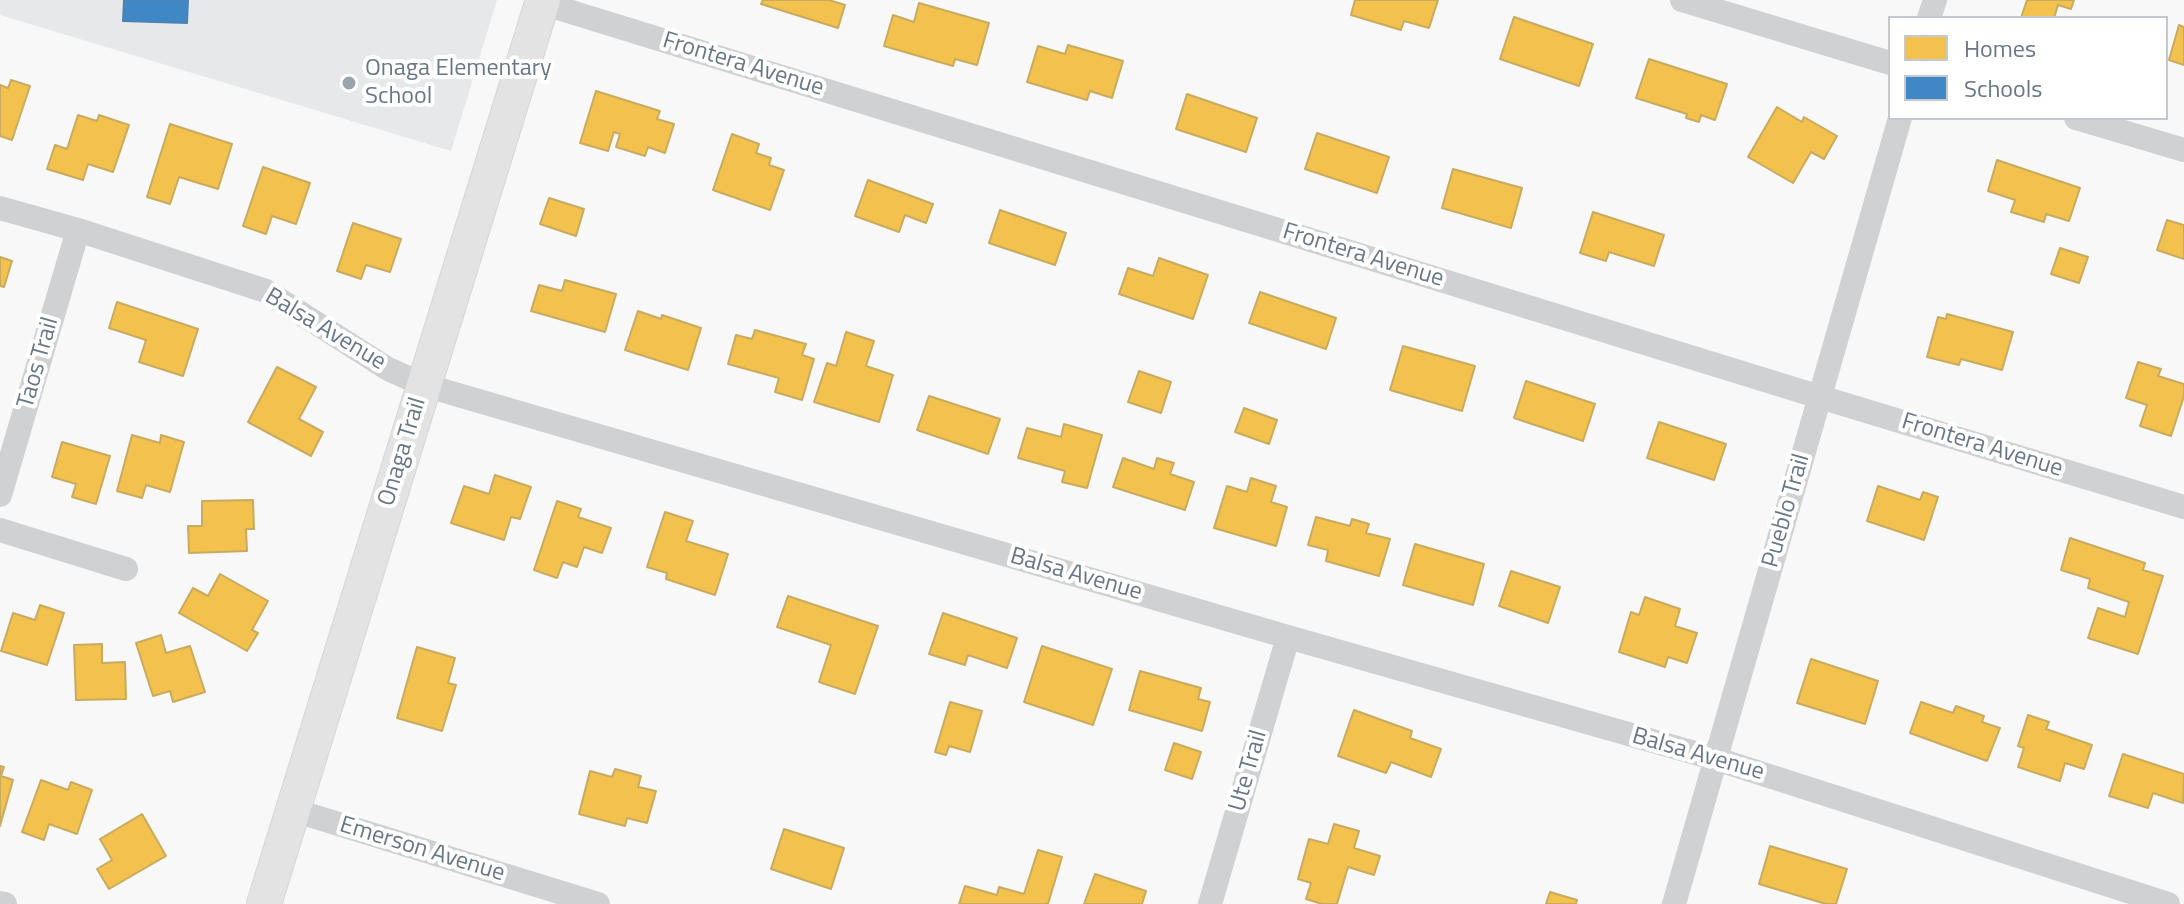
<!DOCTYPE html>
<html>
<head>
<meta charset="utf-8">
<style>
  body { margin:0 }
  #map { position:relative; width:2184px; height:904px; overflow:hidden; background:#f8f8f8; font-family:"Titillium Web",sans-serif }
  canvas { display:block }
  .legend { position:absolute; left:1888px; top:16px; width:280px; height:104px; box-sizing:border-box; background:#fff; border:2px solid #c3c9cf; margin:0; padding:10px 14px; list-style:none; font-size:24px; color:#687788 }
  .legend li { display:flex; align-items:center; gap:16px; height:40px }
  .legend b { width:40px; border:2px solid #c3c9cf }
</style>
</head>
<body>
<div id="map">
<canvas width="2184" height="904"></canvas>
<ul class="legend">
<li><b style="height:22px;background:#f2c14e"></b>Homes</li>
<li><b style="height:22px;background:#3f88c5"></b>Schools</li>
</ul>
</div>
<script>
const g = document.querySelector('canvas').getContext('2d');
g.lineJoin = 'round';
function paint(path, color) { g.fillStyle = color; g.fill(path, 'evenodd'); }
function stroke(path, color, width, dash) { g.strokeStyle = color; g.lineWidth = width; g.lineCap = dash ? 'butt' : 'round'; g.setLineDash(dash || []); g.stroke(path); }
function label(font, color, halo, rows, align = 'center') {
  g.font = font + ' "Titillium Web",sans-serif'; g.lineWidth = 8; g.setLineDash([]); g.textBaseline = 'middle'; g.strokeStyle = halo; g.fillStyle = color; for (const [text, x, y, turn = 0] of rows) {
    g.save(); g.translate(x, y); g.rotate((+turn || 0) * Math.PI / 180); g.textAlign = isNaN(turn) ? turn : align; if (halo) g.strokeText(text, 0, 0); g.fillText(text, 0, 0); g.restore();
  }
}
paint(new Path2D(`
  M 0,0 L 497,0 L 451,151 L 0,15 Z`), '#e7e8e9');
const homes = new Path2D(`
  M 763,0 L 829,0 L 845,5 L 838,28 L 761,4 Z
  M 1355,0 L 1438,0 L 1429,28 L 1404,21 L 1401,30 L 1351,15 Z
  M 2027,0 L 2074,0 L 2071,9 L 2058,5 L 2054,18 L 2021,18 Z
  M 919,3 L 989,23 L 977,65 L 955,59 L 953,66 L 884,46 L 893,15 L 914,22 Z
  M 1514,17 L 1593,44 L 1579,86 L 1500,59 Z
  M 2179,25 L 2184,27 L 2184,65 L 2169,60 Z
  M 1068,45 L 1123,61 L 1112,98 L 1090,91 L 1087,100 L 1027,82 L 1038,46 L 1065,54 Z
  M 1649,59 L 1727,84 L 1715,120 L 1701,115 L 1699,122 L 1686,118 L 1687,114 L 1636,98 Z
  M 11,80 L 30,86 L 12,140 L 0,136 L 0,85 L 8,88 Z
  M 596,91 L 660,111 L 657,119 L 674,124 L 665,153 L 648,147 L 645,156 L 616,147 L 620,134 L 614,132 L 608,151 L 580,143 Z
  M 1187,94 L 1257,118 L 1246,152 L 1176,129 Z
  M 1777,107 L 1802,122 L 1804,117 L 1837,136 L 1824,159 L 1811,152 L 1793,183 L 1748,157 Z
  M 78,115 L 97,121 L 99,115 L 129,125 L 113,172 L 88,164 L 83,180 L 47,169 L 55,145 L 67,149 Z
  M 170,124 L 232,144 L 218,189 L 179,177 L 170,204 L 147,197 Z
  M 1317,133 L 1389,157 L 1377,193 L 1305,169 Z
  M 732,134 L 759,144 L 756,153 L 771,158 L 769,165 L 784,170 L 770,210 L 713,190 Z
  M 1997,160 L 2080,188 L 2069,221 L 2046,214 L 2044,222 L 2011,212 L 2015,200 L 1988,191 Z
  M 263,167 L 310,183 L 296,224 L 272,216 L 266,234 L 243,226 Z
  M 1453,169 L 1522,188 L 1511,228 L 1442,208 Z
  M 868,180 L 933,204 L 926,223 L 905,215 L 899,232 L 855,216 Z
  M 549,198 L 584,209 L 576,236 L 540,224 Z
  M 1000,210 L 1066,233 L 1055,265 L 989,243 Z
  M 1593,212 L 1664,235 L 1654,266 L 1609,252 L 1606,261 L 1580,253 Z
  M 2167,220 L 2184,225 L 2184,259 L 2157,250 Z
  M 353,223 L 401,239 L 390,272 L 366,265 L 361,279 L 337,271 Z
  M 2060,248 L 2088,257 L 2079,283 L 2051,274 Z
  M 0,257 L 12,261 L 4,287 L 0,286 Z
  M 1159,258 L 1208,275 L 1193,319 L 1119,294 L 1128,268 L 1153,276 Z
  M 565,280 L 616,294 L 605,332 L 531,311 L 539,285 L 562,291 Z
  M 1260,292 L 1336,318 L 1326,349 L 1249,323 Z
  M 117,302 L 198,329 L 183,376 L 139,362 L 146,340 L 109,328 Z
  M 638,311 L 661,319 L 662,315 L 701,328 L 688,370 L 625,350 Z
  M 1947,314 L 2013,332 L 2002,370 L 1961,359 L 1959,365 L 1927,357 L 1938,317 L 1946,319 Z
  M 755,330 L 806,344 L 802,355 L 814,359 L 802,400 L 775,392 L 779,378 L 728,364 L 736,335 L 752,339 Z
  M 846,332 L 874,341 L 866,366 L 893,375 L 879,422 L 814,402 L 827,363 L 836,366 Z
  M 1403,346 L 1475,366 L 1462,411 L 1390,390 Z
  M 2138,362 L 2161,369 L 2158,376 L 2184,384 L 2184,396 L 2171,436 L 2140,426 L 2147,405 L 2126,398 Z
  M 277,367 L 316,387 L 299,419 L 323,432 L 311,456 L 248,422 Z
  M 1139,371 L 1171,382 L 1161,413 L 1128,402 Z
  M 1526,381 L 1595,404 L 1583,441 L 1514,418 Z
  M 929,396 L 1000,419 L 988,454 L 917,430 Z
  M 1244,408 L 1277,420 L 1269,444 L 1235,432 Z
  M 1659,422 L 1726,444 L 1714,480 L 1647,458 Z
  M 1064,424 L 1102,435 L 1087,488 L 1062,482 L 1065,471 L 1018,458 L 1027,428 L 1061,437 Z
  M 132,435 L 160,443 L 161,435 L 184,442 L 170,492 L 146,485 L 142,498 L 117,491 Z
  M 62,442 L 110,456 L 96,504 L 72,497 L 76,484 L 52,477 Z
  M 1123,458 L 1154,469 L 1157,458 L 1174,463 L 1170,474 L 1194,482 L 1185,510 L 1113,487 Z
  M 495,475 L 531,487 L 520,519 L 511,517 L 504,540 L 451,523 L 464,486 L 489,494 Z
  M 1251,478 L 1276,486 L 1271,502 L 1287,507 L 1276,546 L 1214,528 L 1227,486 L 1247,492 Z
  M 1878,486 L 1920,500 L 1923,492 L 1938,497 L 1924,540 L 1867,521 Z
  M 253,500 L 254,529 L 246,529 L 247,551 L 189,553 L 188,526 L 202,526 L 202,501 Z
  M 557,501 L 581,509 L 578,517 L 611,528 L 602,553 L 584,547 L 577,567 L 563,562 L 557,578 L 534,570 Z
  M 665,512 L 693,521 L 686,541 L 728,554 L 715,595 L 666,579 L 667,573 L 647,567 Z
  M 1316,517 L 1350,526 L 1352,519 L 1369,524 L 1366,533 L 1390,539 L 1379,576 L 1326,561 L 1328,550 L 1308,545 Z
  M 2070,538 L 2145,563 L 2143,570 L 2163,576 L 2138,654 L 2088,638 L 2098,608 L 2125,617 L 2129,602 L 2088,588 L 2090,579 L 2061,570 Z
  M 1415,544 L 1484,564 L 1473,605 L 1403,585 Z
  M 1511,571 L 1560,587 L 1548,623 L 1499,606 Z
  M 220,574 L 268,601 L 252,630 L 258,633 L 247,651 L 179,613 L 193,588 L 208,596 Z
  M 788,596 L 878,626 L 855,694 L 819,682 L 831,645 L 777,627 Z
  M 1645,597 L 1680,609 L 1675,626 L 1697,633 L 1687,663 L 1668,657 L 1665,667 L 1619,652 L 1631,612 L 1639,615 Z
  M 40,605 L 64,613 L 47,665 L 1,651 L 13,613 L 35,620 Z
  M 943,613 L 1017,638 L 1007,668 L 968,655 L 965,665 L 929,654 Z
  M 161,635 L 166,653 L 190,646 L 205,692 L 173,702 L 170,691 L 153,696 L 136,643 Z
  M 102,644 L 102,663 L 125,662 L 126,699 L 76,700 L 74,645 Z
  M 1042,646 L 1112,669 L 1093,725 L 1024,702 Z
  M 417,647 L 455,658 L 448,683 L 456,685 L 442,731 L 397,718 Z
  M 1811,659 L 1878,681 L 1865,724 L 1797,703 Z
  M 1140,671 L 1201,688 L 1198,699 L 1210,702 L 1202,731 L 1129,710 Z
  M 950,702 L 982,711 L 970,752 L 949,746 L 946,755 L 935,752 Z
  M 1921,702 L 1953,713 L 1956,706 L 1984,716 L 1982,722 L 2000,728 L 1987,761 L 1910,733 Z
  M 1354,710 L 1412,731 L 1410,738 L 1441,749 L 1431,777 L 1391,762 L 1386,773 L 1338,756 Z
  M 2028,715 L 2049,722 L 2046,729 L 2092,745 L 2084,769 L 2065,763 L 2060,781 L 2018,767 L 2024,748 L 2018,746 Z
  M 1174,743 L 1201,752 L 1192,779 L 1165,770 Z
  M 2123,754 L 2184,774 L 2183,803 L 2153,793 L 2148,808 L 2109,796 Z
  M 0,766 L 4,767 L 1,776 L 13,780 L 0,826 Z
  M 615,769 L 641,776 L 638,787 L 656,791 L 647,823 L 627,818 L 625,826 L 579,814 L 590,771 L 612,777 Z
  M 41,780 L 68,790 L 71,782 L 92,790 L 77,834 L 49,824 L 44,840 L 22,832 Z
  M 142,814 L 166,856 L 109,889 L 97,869 L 112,860 L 100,839 Z
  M 1334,824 L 1359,831 L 1354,848 L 1380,856 L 1374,875 L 1348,867 L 1337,904 L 1322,904 L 1306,899 L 1311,883 L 1298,879 L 1309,839 L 1328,844 Z
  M 784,829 L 844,848 L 831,889 L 771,869 Z
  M 1770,846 L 1847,869 L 1836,904 L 1826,904 L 1759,884 Z
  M 1038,850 L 1062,857 L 1048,904 L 959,904 L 965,886 L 997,895 L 999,887 L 1024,894 Z
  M 1095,874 L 1146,891 L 1142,904 L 1084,904 Z
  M 1550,892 L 1577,900 L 1576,904 L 1546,904 Z`);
paint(homes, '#f2c14e');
stroke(homes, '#c9ab5f', 2);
const schools = new Path2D(`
  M 124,0 L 188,0 L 187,23 L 123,21 Z`);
paint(schools, '#3f88c5');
stroke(schools, '#4b83b3', 2);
const secondary = new Path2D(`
  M 264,904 L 543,0`);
stroke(secondary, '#d5d6d7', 36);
stroke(new Path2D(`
  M 1682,0 L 1890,63
  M 542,3 L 1820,397 L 2184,507
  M 1929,18 L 1935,0
  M 2076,118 L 2184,150
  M 0,208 L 78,230 L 266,291 L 388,369 L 424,385 L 1288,637 L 1716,759 L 2168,904
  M 0,495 L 78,230
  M 0,530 L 126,569
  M 293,810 L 598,904
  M 0,903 L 5,904
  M 1210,904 L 1288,637
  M 1674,904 L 1900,118`), '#d0d1d3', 24);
stroke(secondary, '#e3e3e4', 34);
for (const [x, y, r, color] of [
  [349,83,8,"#9aa4af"]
]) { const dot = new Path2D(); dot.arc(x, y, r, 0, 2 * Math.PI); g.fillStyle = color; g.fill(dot); stroke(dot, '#fff', 3); }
label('24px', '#687788', '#fff', [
  ["Frontera Avenue",743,65,17],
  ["Frontera Avenue",1363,256,17],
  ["Balsa Avenue",325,330,31],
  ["Taos Trail",39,363,-74],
  ["Frontera Avenue",1982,446,17],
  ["Onaga Trail",403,452,-73],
  ["Pueblo Trail",1787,511,-74],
  ["Balsa Avenue",1076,575,16],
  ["Balsa Avenue",1698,755,16],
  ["Ute Trail",1249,771,-74],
  ["Emerson Avenue",422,850,17]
]);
label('24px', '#687788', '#fff', [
  ["Onaga Elementary",365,69],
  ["School",365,97]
], 'left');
</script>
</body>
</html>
